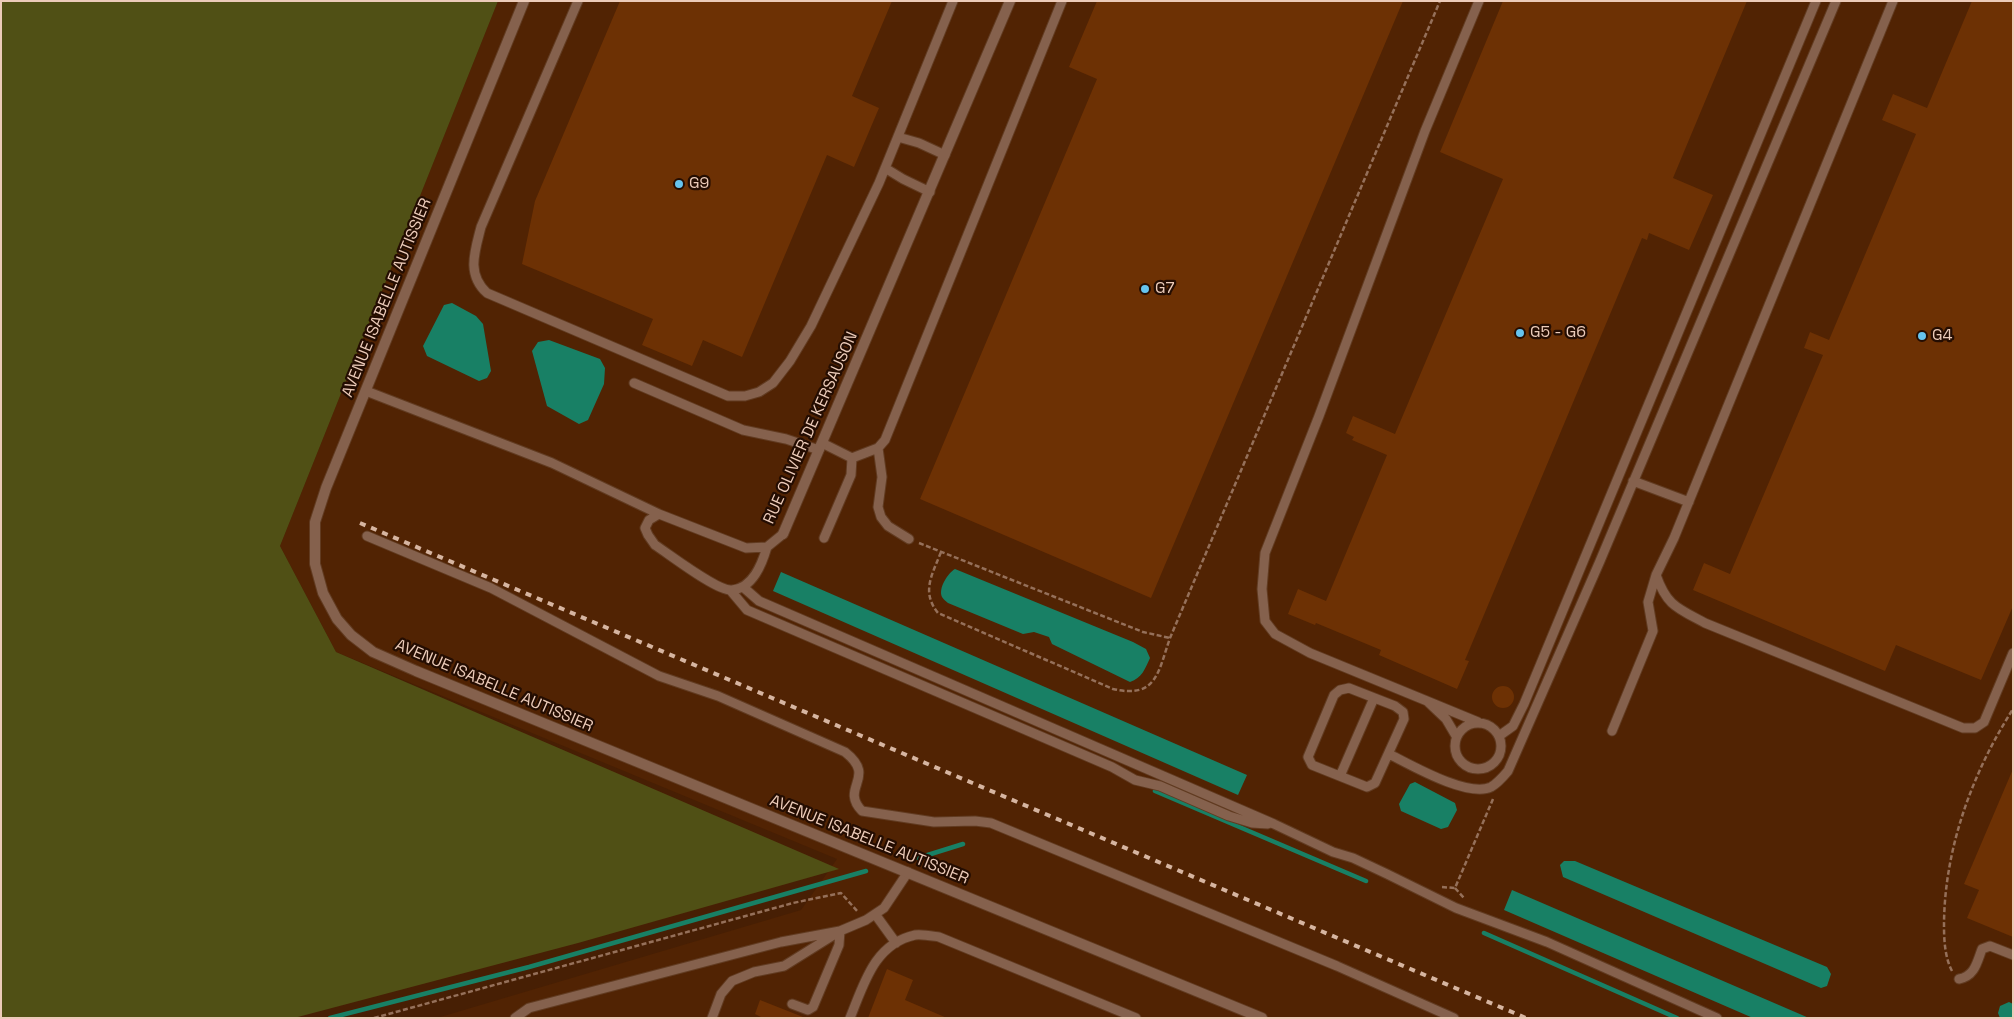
<!DOCTYPE html>
<html>
<head>
<meta charset="utf-8">
<style>
  body { margin:0 }
  #map { position:relative; width:2014px; height:1019px; overflow:hidden; background:#471f04; font-family:"Space Grotesk",sans-serif }
  canvas { display:block }
  .frame { position:absolute; inset:0; border:2px solid #eccbb9; pointer-events:none }
</style>
</head>
<body>
<div id="map">
<canvas width="2014" height="1019"></canvas>
<div class="frame"></div>
</div>
<script>
const g = document.querySelector('canvas').getContext('2d');
g.lineJoin = 'round';
function paint(path, color) { g.fillStyle = color; g.fill(path, 'evenodd'); }
function stroke(path, color, width, dash) { g.strokeStyle = color; g.lineWidth = width; g.lineCap = dash ? 'butt' : 'round'; g.setLineDash(dash || []); g.stroke(path); }
function label(font, color, halo, rows, align = 'center') {
  g.font = font + ' "Space Grotesk",sans-serif'; g.lineWidth = 4.5; g.setLineDash([]); g.textBaseline = 'middle'; g.strokeStyle = halo; g.fillStyle = color; for (const [text, x, y, turn = 0] of rows) {
    g.save(); g.translate(x, y); g.rotate((+turn || 0) * Math.PI / 180); g.textAlign = isNaN(turn) ? turn : align; if (halo) g.strokeText(text, 0, 0); g.fillText(text, 0, 0); g.restore();
  }
}
paint(new Path2D(`
  M 498,1 L 2013,1 L 2013,1018 L 437,1018 L 801,910 L 837,859 L 336,652 L 280,546 Z`), '#512303');
paint(new Path2D(`
  M 1,1 L 498,1 L 280,546 L 336,652 L 839,869 L 578,943 L 294,1018 L 1,1018 Z`), '#505015');
paint(new Path2D(`
  M 452,303 L 476,316 L 483,324 L 491,371 L 487,378 L 479,381 L 427,356 L 423,346 L 444,305 Z
  M 549,340 L 600,359 L 605,368 L 604,384 L 588,420 L 579,424 L 547,406 L 532,351 L 538,342 Z
  M 955,569 L 1133,642 L 1146,649 L 1150,658 C 1145,669 1142,678 1130,682 L 1052,644 L 1049,637 L 1034,632 L 1023,634 L 948,603 C 946,601 944,600 942,597 C 938,588 948,573 955,569 Z
  M 781,572 L 1247,775 L 1238,795 L 773,591 Z
  M 1415,782 L 1455,803 L 1457,810 L 1448,827 L 1441,829 L 1401,811 L 1399,804 L 1410,784 Z
  M 1564,861 L 1575,861 L 1827,967 L 1831,974 L 1827,986 L 1821,988 L 1563,877 L 1560,865 Z
  M 1512,890 L 1809,1018 L 1753,1018 L 1504,910 Z
  M 2009,1002 L 2013,1004 L 2013,1018 L 2000,1018 L 1998,1013 L 2000,1006 Z`), '#188065');
stroke(new Path2D(`
  M 1155,791 L 1366,881
  M 918,858 L 963,844
  M 1484,933 L 1677,1018
  M 330,1018 L 529,967 L 866,871`), '#188065', 4.5);
paint(new Path2D(`
  M 620,1 L 892,1 L 852,96 L 879,108 L 854,167 L 827,155 L 742,357 L 703,340 L 692,366 L 642,345 L 653,319 L 522,264 L 535,201 Z
  M 1097,1 L 1403,1 L 1151,598 L 920,499 L 1097,79 L 1069,67 Z
  M 1503,1 L 1747,1 L 1673,178 L 1713,195 L 1689,250 L 1649,233 L 1647,240 L 1642,238 L 1465,660 L 1469,661 L 1457,689 L 1379,655 L 1381,650 L 1316,623 L 1315,625 L 1288,614 L 1298,589 L 1326,601 L 1387,455 L 1352,440 L 1354,437 L 1346,433 L 1353,416 L 1395,434 L 1503,179 L 1440,152 Z
  M 1972,1 L 2013,1 L 2013,606 L 1981,680 L 1896,645 L 1885,671 L 1693,590 L 1704,563 L 1730,574 L 1823,355 L 1804,348 L 1810,332 L 1829,340 L 1916,134 L 1882,120 L 1893,94 L 1927,108 Z
  M1492 697a11 11 0 1 1 22 0a11 11 0 1 1-22 0Z
  M 2013,769 L 2013,937 L 1967,918 L 1979,890 L 1964,884 Z
  M 887,969 L 913,980 L 905,1000 L 947,1018 L 868,1018 Z
  M 760,1000 L 803,1017 L 803,1018 L 763,1018 L 755,1014 Z`), '#6d3104');
const lane = new Path2D(`
  M 578,1 L 481,227 C 475,251 466,274 487,293 L 728,396 L 745,396 L 759,392 L 773,383 L 790,361 L 811,326 L 879,183 L 953,1
  M 1893,1 L 1674,538 L 1656,575 C 1667,606 1677,608 1705,623 L 1963,728 L 1975,728 L 1984,722 L 2013,653
  M 898,137 L 919,143 L 945,155
  M 885,168 L 903,179 L 930,192
  M 634,383 L 743,430 L 786,439 L 819,450
  M 366,391 L 552,463 L 659,514 L 746,548 L 767,547 L 783,534
  M 822,443 L 852,458 L 851,475 L 824,538
  M 878,448 L 882,477 L 878,507 L 881,517 L 888,526 L 909,539
  M 852,458 L 878,448 L 885,440 L 1062,1
  M 1633,481 L 1689,502
  M 659,514 L 649,520 L 645,528 L 648,535 L 655,545 C 669,554 718,592 732,590 C 753,588 762,564 767,547
  M 367,536 L 491,588 L 659,676 L 718,696 L 845,752 C 878,778 839,787 862,811 L 934,822 L 975,821 L 991,823 L 1337,966 L 1454,1018
  M 743,587 L 759,601 L 1274,824 L 1333,852 L 1353,858 L 1387,874 L 1456,908 L 1547,942 L 1717,1018
  M 731,591 L 747,610 L 1112,767 L 1135,780 L 1160,786 L 1229,816 L 1252,823 L 1268,824
  M 1349,688 L 1395,706 L 1403,712 L 1404,719 L 1375,783 L 1367,787 L 1312,765 L 1308,757 L 1334,695 L 1340,690 Z
  M 1427,701 L 1310,653 L 1275,634 L 1265,621 L 1262,589 L 1265,553 L 1319,416 L 1425,131 L 1479,1
  M1455 746a23 23 0 1 1 46 0a23 23 0 1 1-46 0Z
  M 1612,731 L 1653,631 L 1648,602 L 1656,575
  M 1456,736 L 1446,719 L 1427,701 L 1478,722
  M 1499,736 L 1513,726 L 1524,704 L 1816,1
  M 1389,754 C 1411,765 1468,798 1491,787 C 1498,783 1503,777 1508,771 L 1600,561 L 1836,1
  M 1340,776 L 1374,698
  M 875,914 L 896,943
  M 1959,979 C 1975,976 1977,962 1982,949 L 1990,946 L 2013,955
  M 792,1004 L 808,1010 L 813,1007 L 839,945 L 840,931 L 866,920 L 884,908 L 908,872
  M 515,1018 L 529,1008 L 781,942 L 840,931 L 784,966 L 754,972 L 732,981 L 721,994 L 712,1018
  M 850,1018 C 864,984 874,944 915,935 C 922,934 932,936 939,937 L 1136,1018`);
const street = new Path2D(`
  M 524,1 L 326,488 L 315,522 L 315,564 L 323,593 L 337,619 L 351,635 L 373,652 L 416,671 L 1262,1018
  M 783,534 L 1010,1`);
stroke(lane, '#613b21', 11);
stroke(street, '#613b21', 12);
stroke(new Path2D(`
  M 919,543 L 1143,632 L 1170,638
  M 941,552 C 932,575 921,592 938,613 L 1113,689 C 1157,699 1158,672 1170,638 L 1440,1
  M 1442,887 L 1455,888 L 1493,799
  M 1455,888 L 1464,898
  M 1952,971 C 1945,958 1944,940 1944,926 C 1944,850 1972,773 2013,709
  M 374,1018 L 793,903 L 841,893 L 858,912`), '#95705a', 2.5, [5, 2.5]);
stroke(lane, '#85614d', 9);
stroke(street, '#85614d', 10);
stroke(new Path2D(`
  M 360,523 L 1526,1018`), '#d6b5a1', 4, [6, 6]);
for (const [x, y, r, color] of [
  [679,184,5,"#66c4ef"],
  [1145,289,5,"#66c4ef"],
  [1520,333,5,"#66c4ef"],
  [1922,336,5,"#66c4ef"]
]) { const dot = new Path2D(); dot.arc(x, y, r, 0, 2 * Math.PI); g.fillStyle = color; g.fill(dot); stroke(dot, '#240d02', 2); }
label('16px', '#eccbb9', '#240d02', [
  ["G9",689,184],
  ["G7",1155,289],
  ["G5 - G6",1530,333],
  ["G4",1932,336]
], 'left');
label('16px', '#eccbb9', '#240d02', [
  ["AVENUE ISABELLE AUTISSIER",387,298,-68],
  ["RUE OLIVIER DE KERSAUSON",811,428,-66],
  ["AVENUE ISABELLE AUTISSIER",494,686,23],
  ["AVENUE ISABELLE AUTISSIER",869,840,22]
]);
</script>
</body>
</html>
